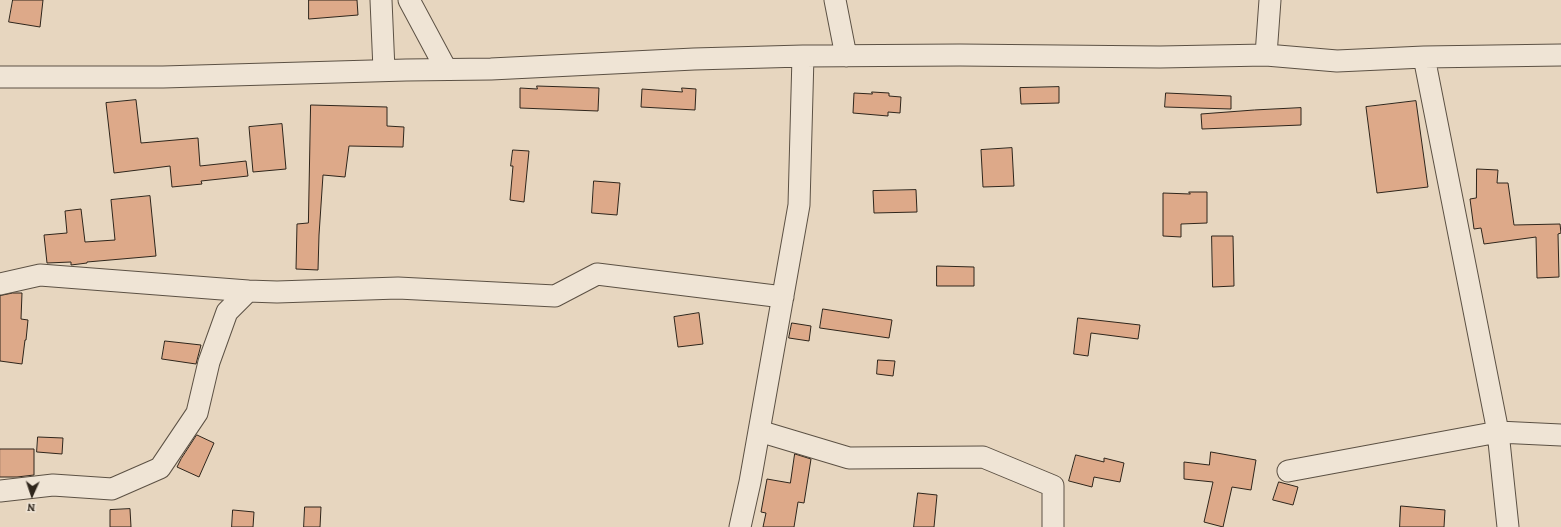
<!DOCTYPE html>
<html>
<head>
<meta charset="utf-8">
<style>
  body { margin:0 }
  #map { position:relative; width:1561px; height:527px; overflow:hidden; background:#e7d6bf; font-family:Alegreya,serif }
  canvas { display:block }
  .north { position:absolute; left:12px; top:475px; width:40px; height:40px; -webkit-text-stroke:3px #efe4d5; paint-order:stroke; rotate:183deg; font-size:11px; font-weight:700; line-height:16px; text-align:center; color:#2e251b }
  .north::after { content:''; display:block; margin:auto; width:14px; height:18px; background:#2e251b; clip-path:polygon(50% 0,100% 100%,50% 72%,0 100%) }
</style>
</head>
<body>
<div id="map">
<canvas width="1561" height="527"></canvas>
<div class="north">N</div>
</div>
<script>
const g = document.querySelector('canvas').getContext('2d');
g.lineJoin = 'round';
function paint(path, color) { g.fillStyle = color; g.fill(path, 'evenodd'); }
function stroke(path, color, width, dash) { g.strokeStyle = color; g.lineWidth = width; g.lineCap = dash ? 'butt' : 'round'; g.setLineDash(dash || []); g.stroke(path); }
const building = new Path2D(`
  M 13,0 L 43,0 L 40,27 L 9,22 Z
  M 309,0 L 357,0 L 358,15 L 309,19 Z
  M 537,86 L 599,88 L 598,111 L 520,108 L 520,88 L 537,89 Z
  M 1059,87 L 1059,103 L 1021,104 L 1020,88 Z
  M 682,88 L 696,89 L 695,110 L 641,107 L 642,89 L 682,92 Z
  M 872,92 L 889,93 L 889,96 L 901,97 L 900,113 L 888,112 L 888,116 L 853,113 L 854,93 L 872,94 Z
  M 1166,93 L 1231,96 L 1231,109 L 1165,107 Z
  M 136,100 L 141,143 L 198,138 L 200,166 L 246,161 L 248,176 L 201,181 L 202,184 L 172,187 L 170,166 L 114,173 L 106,103 Z
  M 1416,101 L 1428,187 L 1377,193 L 1366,107 Z
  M 311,105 L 387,107 L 387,126 L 404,127 L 403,147 L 349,146 L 345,177 L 323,175 L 319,235 L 318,270 L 296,269 L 297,224 L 308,223 Z
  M 1301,108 L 1301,125 L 1202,129 L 1201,114 L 1254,110 Z
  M 282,124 L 286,169 L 253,172 L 249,127 Z
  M 1012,148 L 1014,186 L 983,187 L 981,150 Z
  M 513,150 L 529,151 L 524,202 L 510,200 L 513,166 L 511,166 Z
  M 1477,169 L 1498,170 L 1497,183 L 1508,183 L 1514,225 L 1560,224 L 1561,233 L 1558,234 L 1559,277 L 1537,278 L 1536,237 L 1484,244 L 1481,228 L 1474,229 L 1470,199 L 1476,198 Z
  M 594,181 L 620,183 L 617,215 L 592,213 Z
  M 916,190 L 917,212 L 874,213 L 873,191 Z
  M 1189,192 L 1207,192 L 1207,223 L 1181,224 L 1181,237 L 1163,236 L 1163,193 L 1190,194 Z
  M 150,196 L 156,256 L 87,262 L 87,263 L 71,265 L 71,262 L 47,263 L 44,235 L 67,233 L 65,211 L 81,209 L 85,242 L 115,240 L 111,200 Z
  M 1212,236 L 1233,236 L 1234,286 L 1213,287 Z
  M 937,266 L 974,267 L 974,286 L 937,286 Z
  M 13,293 L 22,293 L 21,319 L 28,320 L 26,340 L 25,340 L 22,364 L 0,361 L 0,296 Z
  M 823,309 L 892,320 L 889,338 L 820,328 Z
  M 699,313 L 703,344 L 678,347 L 674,317 Z
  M 1078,318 L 1140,325 L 1138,339 L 1091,333 L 1088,356 L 1074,354 Z
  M 792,323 L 811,326 L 809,341 L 789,338 Z
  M 165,341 L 201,345 L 196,364 L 162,359 Z
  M 878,360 L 895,361 L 893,376 L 877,374 Z
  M 197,435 L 214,443 L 199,477 L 177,467 L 181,459 Z
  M 38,437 L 63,438 L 62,454 L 37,452 Z
  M 0,449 L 34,449 L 34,475 L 17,477 L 0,477 Z
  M 1211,452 L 1256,460 L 1251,490 L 1232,487 L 1223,527 L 1204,522 L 1213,482 L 1184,479 L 1184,462 L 1209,465 Z
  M 795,454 L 811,459 L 804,503 L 798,502 L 794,527 L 763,527 L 766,513 L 761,512 L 767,479 L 790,483 Z
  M 1076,455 L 1104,462 L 1104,458 L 1124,463 L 1120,482 L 1094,477 L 1092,487 L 1069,481 Z
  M 1279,482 L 1298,487 L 1293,505 L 1273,500 Z
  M 918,493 L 937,495 L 934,527 L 914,527 Z
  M 1401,506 L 1445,510 L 1444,527 L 1400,527 Z
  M 305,507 L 321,507 L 320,527 L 304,527 Z
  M 130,509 L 131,527 L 110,527 L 110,510 Z
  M 233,510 L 254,512 L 253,527 L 232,527 Z`);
paint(building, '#dda989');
stroke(building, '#2e251b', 1);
const minor = new Path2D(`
  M 381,0 L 384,70
  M 409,0 L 446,69
  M 835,0 L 846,56
  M 1266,55 L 1270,0
  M 1424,57 L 1498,432 L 1508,527
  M 0,77 L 163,77 L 406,70 L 491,69 L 694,59 L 803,56 L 960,55 L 1160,57 L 1266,55 L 1337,61 L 1424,57 L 1561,55
  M 0,284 L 40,275 L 248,291
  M 759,431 L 849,458 L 983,457 L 1053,486 L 1053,527
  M 1288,471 L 1498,432 L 1561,435
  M 0,491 L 53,485 L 112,489 L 160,468 L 197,413 L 209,362 L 227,312 L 248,291 L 277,292 L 398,288 L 555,296 L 597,274 L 783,297
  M 740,527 L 750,482 L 799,205 L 803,56`);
stroke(minor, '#5c5144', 23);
stroke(minor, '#efe4d5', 21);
</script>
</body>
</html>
